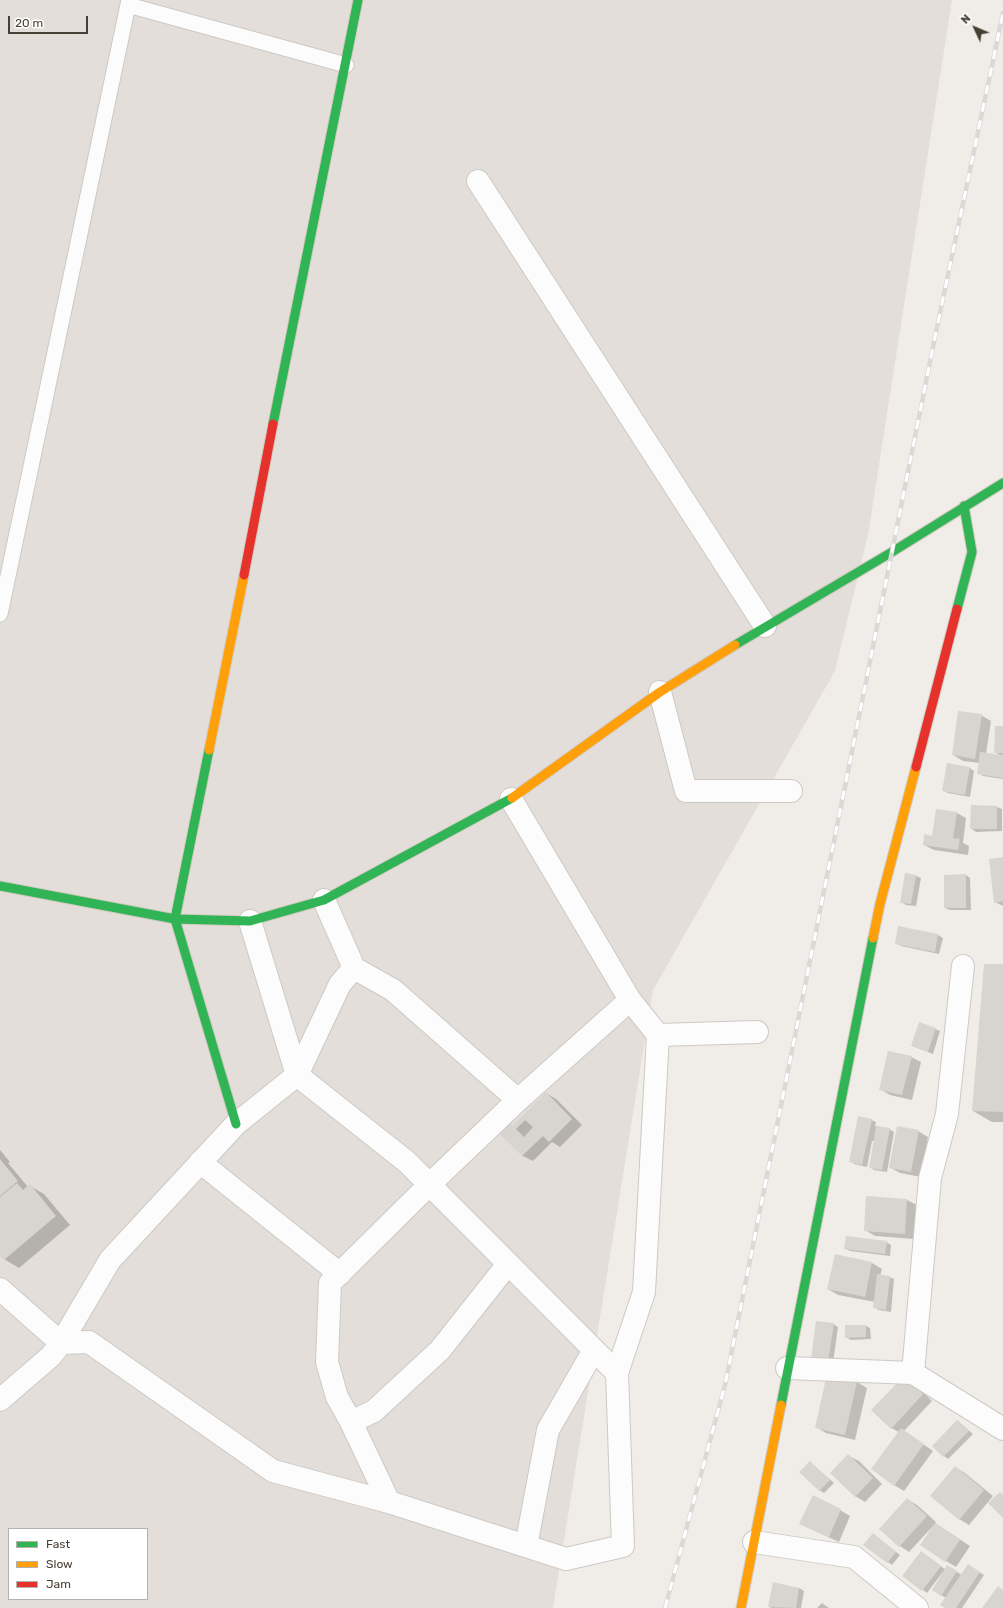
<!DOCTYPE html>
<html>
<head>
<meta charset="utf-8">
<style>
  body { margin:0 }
  #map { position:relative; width:1003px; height:1608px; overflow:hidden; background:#f0ede8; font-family:Rubik,sans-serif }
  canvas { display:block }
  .legend { position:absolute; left:8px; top:1528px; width:140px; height:72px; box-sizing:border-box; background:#fff; border:1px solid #b5b2ae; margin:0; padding:5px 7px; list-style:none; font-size:12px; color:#473e34 }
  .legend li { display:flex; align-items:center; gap:8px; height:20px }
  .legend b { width:20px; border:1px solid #b5b2ae }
  .north { position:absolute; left:955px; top:8px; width:40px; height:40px; -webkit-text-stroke:3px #fff; paint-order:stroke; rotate:314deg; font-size:11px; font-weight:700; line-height:16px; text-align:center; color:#473e34 }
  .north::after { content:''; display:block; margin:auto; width:14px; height:18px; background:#473e34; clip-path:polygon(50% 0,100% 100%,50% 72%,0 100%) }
  .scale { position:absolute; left:8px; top:16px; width:80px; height:18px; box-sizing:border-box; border:2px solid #473e34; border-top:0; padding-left:5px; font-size:12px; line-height:14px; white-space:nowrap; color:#473e34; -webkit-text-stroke:3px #fff; paint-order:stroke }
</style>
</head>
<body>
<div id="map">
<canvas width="1003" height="1608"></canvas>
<ul class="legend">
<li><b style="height:5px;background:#30b455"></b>Fast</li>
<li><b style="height:5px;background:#ff9f0a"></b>Slow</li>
<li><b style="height:5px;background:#e5322d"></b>Jam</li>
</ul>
<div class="north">N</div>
<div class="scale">20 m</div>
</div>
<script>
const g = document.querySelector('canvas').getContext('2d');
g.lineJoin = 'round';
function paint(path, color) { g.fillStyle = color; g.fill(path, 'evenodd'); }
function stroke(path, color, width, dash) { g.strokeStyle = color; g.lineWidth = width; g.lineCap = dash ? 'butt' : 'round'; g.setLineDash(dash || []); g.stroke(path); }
paint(new Path2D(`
  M 0,0 L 952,0 L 868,535 L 835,671 L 653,990 L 553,1608 L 0,1608 ZM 9,1529 L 147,1529 L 147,1599 L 9,1599 Z`), '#e3ded9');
paint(new Path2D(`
  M 981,715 L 991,721 L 986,754 L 1001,756 L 995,752 L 1003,727 L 1003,779 L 983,776 L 978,773 L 980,763 L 963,761 L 953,755 Z
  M 970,768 L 974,771 L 970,797 L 948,793 L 943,790 Z
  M 997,807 L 1002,809 L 1002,831 L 976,832 L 972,829 Z
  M 957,813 L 966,818 L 963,843 L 969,846 L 968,855 L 934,850 L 924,845 Z
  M 1003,858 L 1003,906 L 995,902 Z
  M 906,874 L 916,876 L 921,878 L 916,906 L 906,905 L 901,902 Z
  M 966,875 L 970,878 L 971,910 L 950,910 L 945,908 Z
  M 899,927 L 938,935 L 943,938 L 939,954 L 901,946 L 896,943 Z
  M 1003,965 L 1003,1122 L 992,1122 L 973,1111 Z
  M 935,1029 L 940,1031 L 933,1054 L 912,1046 Z
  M 911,1057 L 921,1062 L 912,1100 L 890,1095 L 880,1089 Z
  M 546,1093 L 556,1099 L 582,1125 L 560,1147 L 552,1142 L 533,1161 L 523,1156 L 500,1132 L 508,1124 L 513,1126 Z
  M 871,1120 L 876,1122 L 875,1126 L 889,1129 L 894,1132 L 887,1172 L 874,1170 L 870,1167 L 874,1141 L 872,1141 L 867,1167 L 854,1164 L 850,1161 Z
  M 918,1131 L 928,1137 L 921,1177 L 900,1173 L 891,1168 Z
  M 0,1150 L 10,1162 L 8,1163 L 28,1187 L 30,1186 L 44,1194 L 70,1225 L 19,1268 L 4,1259 L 0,1254 Z
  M 867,1197 L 907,1200 L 917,1205 L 914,1239 L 875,1236 L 865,1230 Z
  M 886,1242 L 891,1245 L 890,1256 L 850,1251 L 846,1249 Z
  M 872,1263 L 882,1269 L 880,1276 L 889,1277 L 894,1279 L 891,1312 L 879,1310 L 874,1307 L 875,1302 L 838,1295 L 828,1289 Z
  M 833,1324 L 838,1327 L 833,1363 L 816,1361 Z
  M 866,1326 L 870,1328 L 871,1339 L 851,1340 L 846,1337 Z
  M 828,1375 L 857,1382 L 867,1388 L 855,1440 L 826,1433 L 816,1427 Z
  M 914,1383 L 932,1401 L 904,1431 L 933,1451 L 904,1491 L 894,1485 L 899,1432 L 891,1428 Z
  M 958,1421 L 973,1434 L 948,1459 L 944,1456 Z
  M 849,1456 L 859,1461 L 882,1484 L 865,1502 L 855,1496 Z
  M 810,1462 L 834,1483 L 824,1493 L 819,1490 Z
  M 955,1467 L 965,1473 L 993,1496 L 969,1525 L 959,1519 Z
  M 907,1499 L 917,1505 L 936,1522 L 935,1523 L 970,1546 L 956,1567 L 946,1561 L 934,1525 L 909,1552 L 900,1546 Z
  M 840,1510 L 850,1516 L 839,1542 L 800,1524 Z
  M 873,1534 L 900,1555 L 892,1565 L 865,1545 Z
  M 926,1555 L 946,1570 L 948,1567 L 962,1575 L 973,1568 L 984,1575 L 962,1608 L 947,1608 L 946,1598 L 933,1590 L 943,1574 L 942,1573 L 927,1593 L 923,1590 Z
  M 774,1584 L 799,1588 L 804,1591 L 801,1608 L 772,1608 L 769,1607 Z
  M 822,1603 L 826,1606 L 829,1608 L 817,1608 Z`), '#0003');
paint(new Path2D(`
  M 958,711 L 982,714 L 975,759 L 952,755 Z
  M 995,726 L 1003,726 L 1003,753 L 994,753 Z
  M 980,752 L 1003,755 L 1003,778 L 977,774 Z
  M 947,763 L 970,767 L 965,795 L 942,791 Z
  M 971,805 L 997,806 L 997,829 L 970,829 Z
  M 936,809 L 957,812 L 953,838 L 960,839 L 958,850 L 923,845 L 924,834 L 932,836 Z
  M 1003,857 L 1003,901 L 994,903 L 989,859 Z
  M 905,873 L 916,875 L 911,904 L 900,903 Z
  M 966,874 L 966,908 L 944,908 L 944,875 Z
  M 898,926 L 938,934 L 935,952 L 895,944 Z
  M 984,964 L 1003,964 L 1003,1112 L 972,1111 Z
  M 919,1022 L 936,1028 L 928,1052 L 911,1046 Z
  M 888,1051 L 912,1056 L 902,1095 L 879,1090 Z
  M 546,1092 L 572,1119 L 549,1142 L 543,1136 L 522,1156 L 498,1132 L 508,1122 L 512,1126 ZM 525,1120 L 533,1127 L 524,1137 L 516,1129 Z
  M 858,1116 L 872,1119 L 862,1165 L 849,1162 Z
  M 876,1126 L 890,1128 L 882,1170 L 869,1168 Z
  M 897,1126 L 919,1130 L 911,1172 L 889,1168 Z
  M 0,1159 L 18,1181 L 0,1196 Z
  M 17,1183 L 23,1190 L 30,1184 L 56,1216 L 4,1260 L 0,1256 L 0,1197 Z
  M 866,1196 L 907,1199 L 905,1234 L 864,1231 Z
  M 846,1236 L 887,1241 L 885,1254 L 844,1249 Z
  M 835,1254 L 872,1262 L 865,1297 L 827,1289 Z
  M 877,1274 L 890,1276 L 886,1310 L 873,1308 Z
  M 816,1321 L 834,1323 L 828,1361 L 811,1359 Z
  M 845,1325 L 866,1325 L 866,1337 L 845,1338 Z
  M 827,1374 L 857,1381 L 845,1435 L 815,1428 Z
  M 904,1376 L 923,1394 L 891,1429 L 871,1410 Z
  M 957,1420 L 969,1431 L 943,1457 L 932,1446 Z
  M 901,1428 L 924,1444 L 894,1486 L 871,1469 Z
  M 848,1454 L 873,1478 L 855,1497 L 830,1473 Z
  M 810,1461 L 830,1480 L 819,1491 L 799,1472 Z
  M 955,1466 L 984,1490 L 959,1520 L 930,1496 Z
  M 1000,1492 L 1003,1495 L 1003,1518 L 988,1503 Z
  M 813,1495 L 841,1509 L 829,1537 L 799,1524 Z
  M 907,1498 L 927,1516 L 899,1547 L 879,1529 Z
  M 935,1523 L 960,1540 L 945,1562 L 920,1545 Z
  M 873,1533 L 896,1552 L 887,1563 L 863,1545 Z
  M 921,1551 L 941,1566 L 922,1591 L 902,1576 Z
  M 968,1564 L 980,1572 L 956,1608 L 945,1608 L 940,1605 Z
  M 947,1565 L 957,1571 L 941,1596 L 932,1590 Z
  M 773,1582 L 799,1588 L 796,1608 L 768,1607 Z
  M 998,1586 L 1003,1590 L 1003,1608 L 982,1608 Z`), '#d8d4cf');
const lane = new Path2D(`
  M 128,5 L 346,65
  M 0,614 L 129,0`);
const street = new Path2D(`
  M 478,181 L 765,626
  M 660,692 L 686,791 L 791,791
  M 511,799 L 630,1000
  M 324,900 L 354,968 L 393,990 L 518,1100 L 630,1000 L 658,1035 L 757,1032
  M 250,921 L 297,1075 L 407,1162 L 617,1373 L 644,1292 L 658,1035
  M 200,1162 L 340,1274
  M 0,1289 L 61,1343 L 89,1342 L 273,1471 L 389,1502 L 566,1559 L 623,1546 L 617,1373
  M 787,1368 L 913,1373 L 1003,1429
  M 913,1373 L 930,1178 L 947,1114 L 963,966
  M 0,1400 L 51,1356 L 61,1343 L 110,1260 L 236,1124 L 297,1075 L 340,984 L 354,968
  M 351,1422 L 374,1411 L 440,1350 L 508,1264
  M 389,1502 L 351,1422 L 337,1397 L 327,1362 L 330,1283 L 429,1185 L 518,1100
  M 754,1542 L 854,1557 L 917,1608
  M 526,1546 L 548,1430 L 594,1350`);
const fast = new Path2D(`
  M 273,424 L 358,0
  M 957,609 L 972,552 L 964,506
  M 735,645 L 892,552 L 1003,483
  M 209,750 L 175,919 L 236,1124
  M 0,886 L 175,919 L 250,921 L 324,900 L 512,798
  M 781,1405 L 873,938`);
const slow = new Path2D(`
  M 209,750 L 244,575
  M 512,798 L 660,692 L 735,645
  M 873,938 L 880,904 L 916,767
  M 741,1608 L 781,1405`);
const jam = new Path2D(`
  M 244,575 L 273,424
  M 916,767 L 957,609`);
stroke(lane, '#cdc9c4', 17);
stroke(street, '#cdc9c4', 24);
stroke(fast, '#d0cabe', 11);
stroke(slow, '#d0cabe', 11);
stroke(jam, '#d0cabe', 11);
stroke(lane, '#fdfcfc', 15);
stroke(street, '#fdfcfc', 22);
stroke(fast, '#30b455', 9);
stroke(slow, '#ff9f0a', 9);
stroke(jam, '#e5322d', 9);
const rail = new Path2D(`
  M 665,1608 L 725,1385 L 936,332 L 1003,13`);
stroke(rail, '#d9d9d8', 4.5);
stroke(rail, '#fff', 3, [9]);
</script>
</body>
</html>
